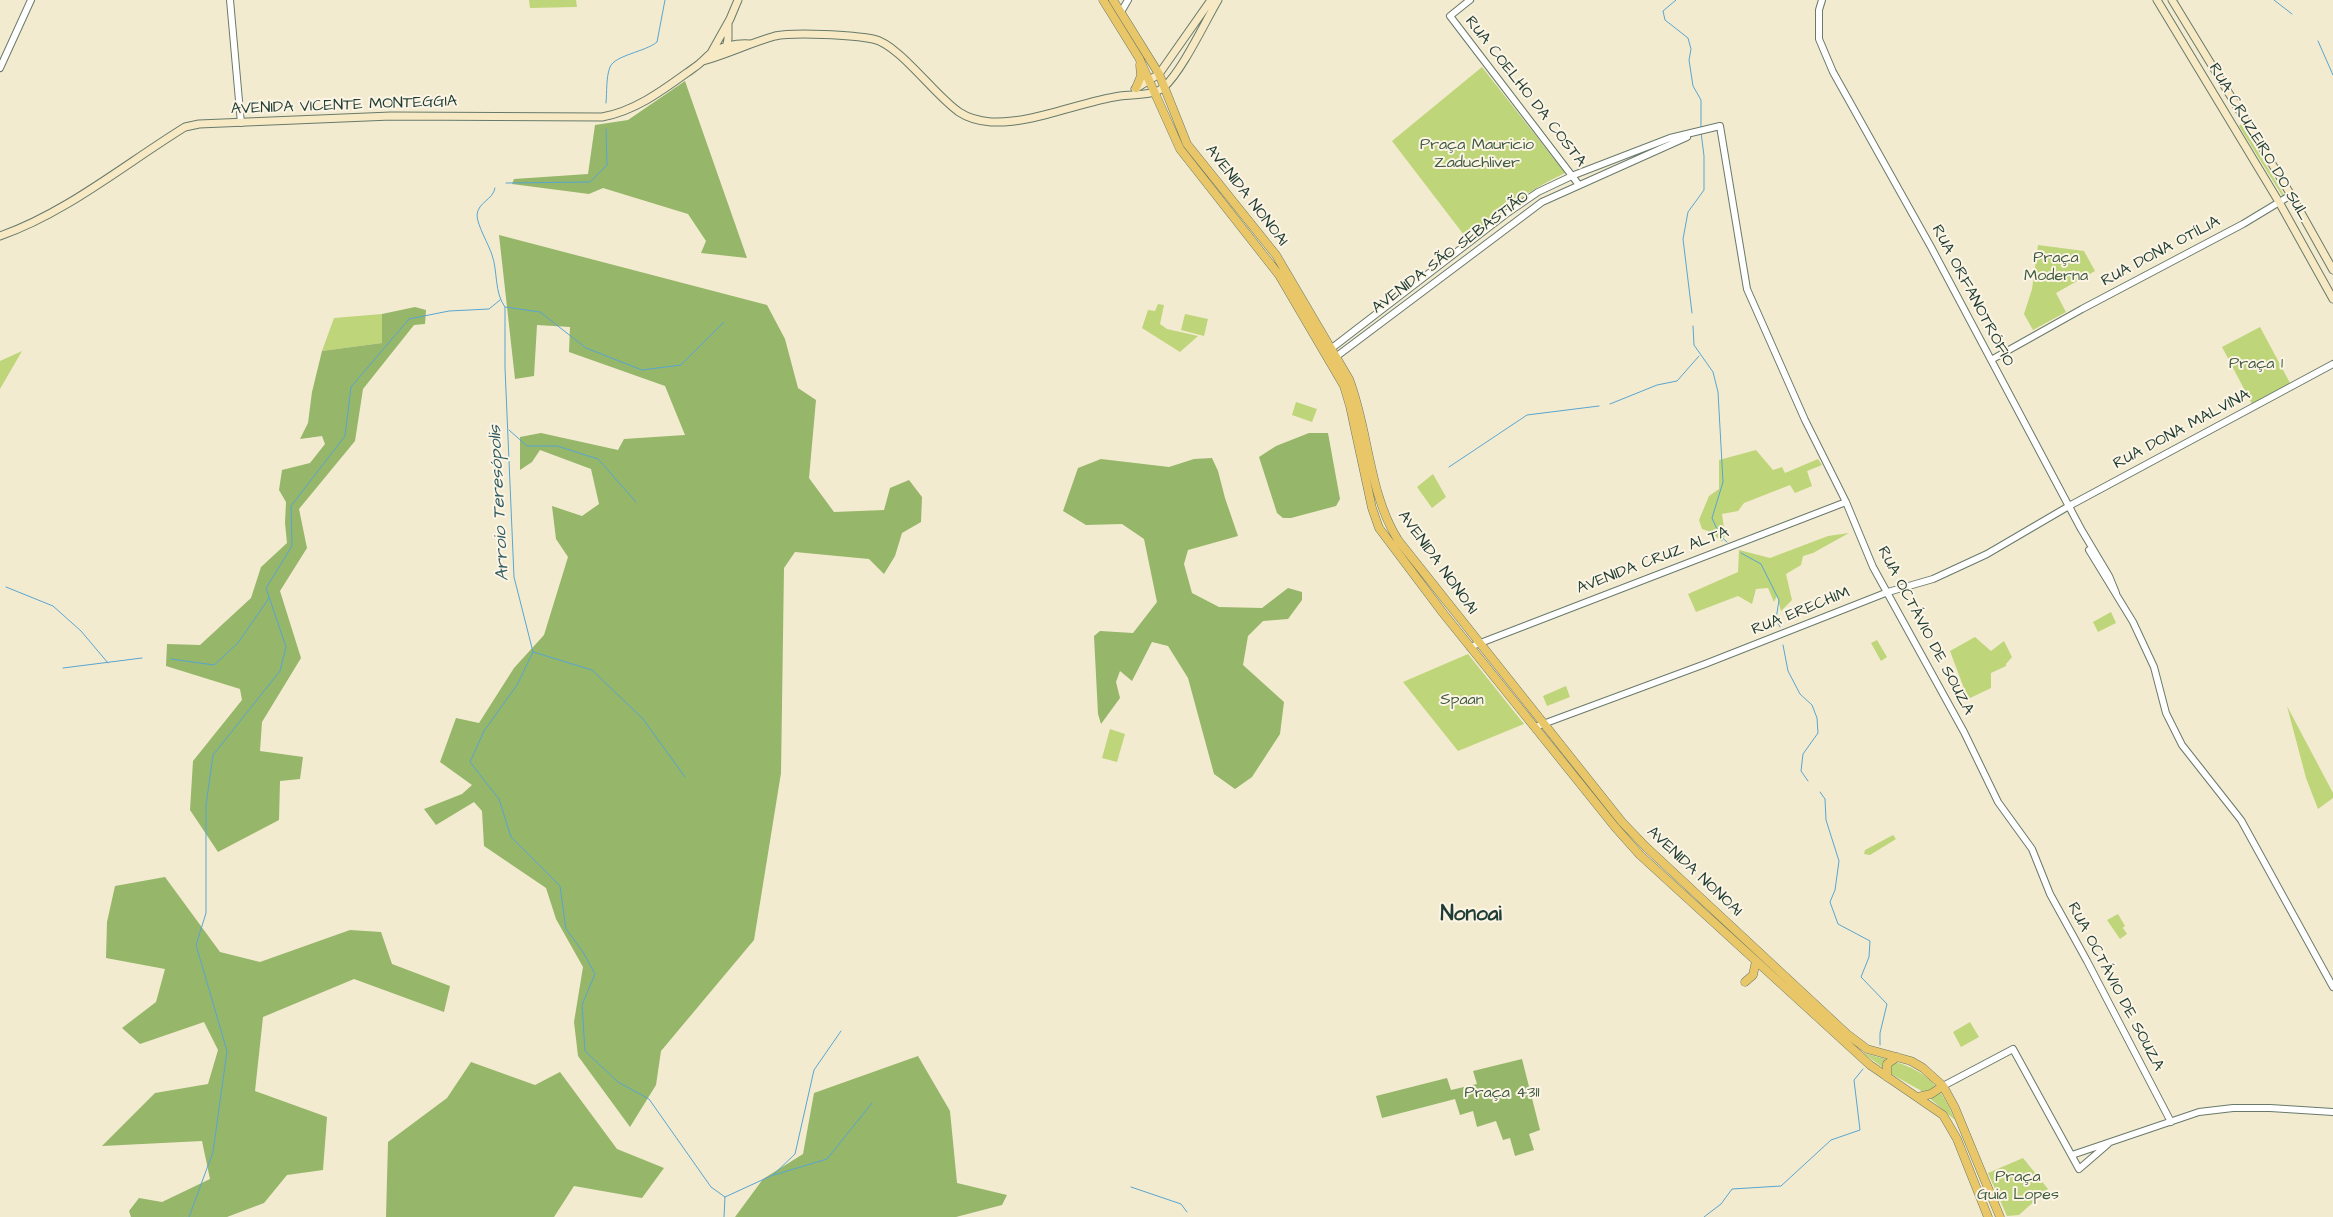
<!DOCTYPE html>
<html>
<head>
<meta charset="utf-8">
<style>
  body { margin:0 }
  canvas { display:block; background:#f2ebd0 }
</style>
</head>
<body>
<canvas width="2333" height="1217"></canvas>
<script>
const g = document.querySelector('canvas').getContext('2d');
g.lineJoin = 'round';
function paint(path, color) { g.fillStyle = color; g.fill(path, 'evenodd'); }
function stroke(path, color, width, dash) { g.strokeStyle = color; g.lineWidth = width; g.lineCap = dash ? 'butt' : 'round'; g.setLineDash(dash || []); g.stroke(path); }
function label(font, color, halo, rows, align = 'center') {
  g.font = font + ' "Architects Daughter",sans-serif'; g.lineWidth = 4; g.setLineDash([]); g.textBaseline = 'middle'; g.strokeStyle = halo; g.fillStyle = color; for (const [text, x, y, turn = 0] of rows) {
    g.save(); g.translate(x, y); g.rotate((+turn || 0) * Math.PI / 180); g.textAlign = isNaN(turn) ? turn : align; if (halo) g.strokeText(text, 0, 0); g.fillText(text, 0, 0); g.restore();
  }
}
paint(new Path2D(`
  M 529,0 L 576,0 L 577,7 L 530,8 Z
  M 1482,67 L 1565,173 C 1528,190 1499,213 1467,239 L 1392,141 Z
  M 2241,124 L 2284,195 L 2283,197 L 2239,126 Z
  M 2038,245 L 2084,251 L 2095,271 L 2056,293 L 2066,312 L 2033,330 L 2024,314 L 2032,289 Z
  M 1158,304 L 1164,305 L 1160,324 L 1167,329 L 1198,336 L 1180,352 L 1142,328 L 1148,310 L 1155,311 Z
  M 382,314 L 382,343 L 322,351 L 334,318 Z
  M 1185,314 L 1208,319 L 1204,336 L 1181,330 Z
  M 2260,327 L 2290,383 L 2252,404 L 2222,347 Z
  M 22,351 L 0,389 L 0,361 Z
  M 1296,402 L 1317,409 L 1312,422 L 1292,415 Z
  M 1756,450 L 1773,470 L 1782,467 L 1785,473 L 1818,459 L 1822,465 L 1807,471 L 1812,486 L 1795,493 L 1790,485 L 1744,503 L 1738,511 L 1722,514 L 1725,535 L 1722,542 L 1711,532 L 1702,529 L 1699,520 L 1709,496 L 1719,489 L 1719,460 Z
  M 1433,474 L 1446,497 L 1432,508 L 1417,487 Z
  M 1849,533 L 1813,553 L 1803,556 L 1801,565 L 1786,574 L 1792,600 L 1781,611 L 1777,596 L 1774,602 L 1768,588 L 1756,589 L 1752,604 L 1738,596 L 1696,612 L 1688,594 L 1738,572 L 1739,550 L 1770,558 L 1828,536 Z
  M 2111,612 L 2116,623 L 2098,632 L 2093,622 Z
  M 1975,637 L 1991,651 L 2004,641 L 2012,657 L 2006,664 L 2006,666 L 1991,673 L 1991,688 L 1968,699 L 1950,651 Z
  M 1877,640 L 1887,657 L 1881,661 L 1871,643 Z
  M 1468,654 L 1524,724 L 1458,751 L 1403,682 Z
  M 1566,686 L 1570,697 L 1547,706 L 1543,696 Z
  M 2287,706 L 2333,793 L 2333,798 L 2318,809 L 2306,778 Z
  M 1110,729 L 1125,734 L 1117,762 L 1102,758 Z
  M 1893,835 L 1896,839 L 1870,855 L 1864,854 L 1865,850 Z
  M 2118,914 L 2125,926 L 2121,929 L 2123,928 L 2127,934 L 2120,939 L 2107,920 Z
  M 1970,1022 L 1979,1037 L 1961,1047 L 1953,1032 Z
  M 1863,1053 C 1912,1066 1934,1069 1955,1120 L 1920,1090 L 1893,1075 Z
  M 2023,1158 L 2048,1189 L 2019,1215 L 2007,1216 L 1988,1173 Z`), '#bed579');
paint(new Path2D(`
  M 685,81 L 747,258 L 701,253 L 706,241 L 688,214 L 603,188 L 589,194 L 512,184 L 514,179 L 588,174 L 595,125 L 628,120 Z
  M 499,235 L 767,305 L 785,339 L 798,388 L 816,400 L 809,478 L 834,512 L 884,510 L 890,488 L 909,480 L 922,497 L 921,522 L 902,533 L 895,556 L 884,574 L 869,559 L 795,552 L 784,568 L 781,773 L 754,940 L 661,1051 L 656,1085 L 630,1127 L 578,1056 L 574,1022 L 583,967 L 556,919 L 546,888 L 484,846 L 482,811 L 474,802 L 436,825 L 424,809 L 462,794 L 472,785 L 440,762 L 456,718 L 479,723 L 514,668 L 544,635 L 568,557 L 556,539 L 552,506 L 582,516 L 599,504 L 591,469 L 540,450 L 532,462 L 520,470 L 520,437 L 541,433 L 618,450 L 624,439 L 685,435 L 665,386 L 569,352 L 570,327 L 537,325 L 534,376 L 515,379 Z
  M 415,307 L 426,310 L 425,324 L 414,325 L 363,389 L 355,441 L 299,509 L 307,548 L 280,591 L 301,658 L 262,722 L 260,751 L 303,757 L 300,779 L 280,781 L 279,820 L 218,852 L 190,810 L 193,761 L 242,700 L 240,689 L 166,666 L 167,644 L 200,645 L 251,598 L 261,567 L 287,543 L 285,523 L 286,502 L 279,490 L 282,470 L 310,463 L 325,444 L 322,436 L 300,439 L 308,423 L 312,392 L 322,351 L 382,343 L 382,314 Z
  M 1309,433 L 1328,433 L 1340,499 L 1336,506 L 1291,518 L 1283,518 L 1277,513 L 1259,457 L 1276,446 Z
  M 1212,458 L 1218,471 L 1225,498 L 1238,536 L 1188,550 L 1184,564 L 1192,593 L 1219,607 L 1262,608 L 1288,588 L 1302,592 L 1302,600 L 1288,619 L 1263,621 L 1248,636 L 1243,665 L 1284,702 L 1280,734 L 1252,777 L 1235,789 L 1214,774 L 1188,678 L 1168,646 L 1152,642 L 1132,681 L 1120,671 L 1116,682 L 1120,698 L 1101,724 L 1098,714 L 1094,636 L 1100,631 L 1133,633 L 1157,602 L 1144,539 L 1122,524 L 1086,525 L 1063,511 L 1078,468 L 1101,459 L 1169,467 L 1194,459 Z
  M 165,877 L 220,952 L 260,962 L 350,930 L 381,932 L 392,964 L 450,986 L 444,1012 L 354,979 L 263,1017 L 255,1091 L 327,1117 L 323,1170 L 287,1175 L 264,1203 L 227,1217 L 131,1217 L 129,1211 L 139,1198 L 162,1202 L 210,1179 L 202,1141 L 102,1146 L 155,1093 L 208,1084 L 218,1050 L 204,1022 L 140,1044 L 122,1028 L 156,1002 L 165,969 L 106,958 L 107,922 L 115,886 Z
  M 918,1056 L 950,1111 L 957,1183 L 1007,1195 L 1002,1205 L 956,1217 L 735,1217 L 763,1179 L 803,1154 L 814,1093 Z
  M 1522,1059 L 1540,1130 L 1529,1134 L 1534,1150 L 1515,1156 L 1510,1138 L 1503,1140 L 1496,1121 L 1477,1127 L 1473,1111 L 1460,1115 L 1455,1099 L 1382,1118 L 1376,1096 L 1447,1078 L 1451,1090 L 1477,1084 L 1473,1071 Z
  M 471,1062 L 535,1085 L 560,1072 L 617,1149 L 664,1168 L 642,1198 L 574,1186 L 554,1217 L 386,1217 L 388,1142 L 447,1098 Z`), '#96b669');
stroke(new Path2D(`
  M 1676,0 L 1663,11 L 1665,20 L 1688,38 L 1691,49 L 1689,60 L 1693,86 L 1701,100 L 1701,128
  M 2274,0 L 2292,14
  M 2318,41 L 2333,75
  M 606,103 C 607,92 606,77 610,67 C 615,55 645,52 657,42 L 665,0
  M 506,183 L 590,182 L 607,165 L 606,129
  M 495,188 C 493,200 478,202 477,215 C 477,225 489,245 492,255 C 498,272 494,292 505,307 L 505,368 L 514,577 L 533,652 L 517,685 L 484,731 L 470,762 L 499,799 L 511,837 L 560,886 L 566,929 L 583,952 L 595,974 L 582,1005 L 585,1051 L 618,1082 L 649,1099 L 711,1187 L 725,1197 L 724,1217
  M 505,307 L 540,312 L 586,348 L 642,370 L 681,365 L 724,322
  M 1692,313 L 1683,239 L 1688,212 L 1704,190 L 1704,156 L 1701,132
  M 1693,326 L 1694,345 L 1713,372 L 1718,392 L 1723,482 L 1712,518 L 1720,536 L 1727,542
  M 1610,404 L 1657,385 L 1677,381 L 1699,356
  M 509,430 L 527,446 L 557,446 L 598,459 L 636,502
  M 1449,467 L 1527,415 L 1599,406
  M 1741,553 L 1761,564 L 1779,600 L 1776,619 L 1780,627
  M 6,587 L 53,606 L 81,631 L 108,663
  M 1783,645 L 1788,671 L 1800,694 L 1812,705 L 1817,718 L 1818,733 L 1803,754 L 1801,771 L 1808,781
  M 533,652 L 592,670 L 643,719 L 685,777
  M 171,659 L 214,665 L 238,643 L 269,598
  M 63,668 L 142,658
  M 1820,792 L 1825,799 L 1826,820 L 1839,861 L 1835,890 L 1830,902 L 1838,924 L 1870,941 L 1869,957 L 1861,977 L 1887,1004 L 1880,1033 L 1880,1045
  M 774,1175 L 827,1159 L 872,1103
  M 1131,1187 L 1181,1204 L 1187,1212
  M 725,1197 L 773,1175 L 795,1154 L 814,1070 L 841,1031
  M 189,1217 L 213,1152 L 227,1051 L 196,945 L 206,913 L 206,805 L 213,755 L 280,671 L 286,647 L 266,588 L 292,546 L 291,506 L 345,436 L 351,387 L 409,319 L 449,311 L 489,309 L 500,300
  M 1704,1217 L 1721,1204 L 1732,1189 L 1781,1186 L 1831,1140 L 1860,1130 L 1854,1080 L 1863,1069`), '#58a5d1', 1);
const tertiary = new Path2D(`
  M 230,0 L 241,123
  M 1470,0 L 1450,16 L 1579,185
  M 1822,0 L 1819,10 L 1819,39 L 1833,72 L 1931,247 L 2081,529 L 2109,576 L 2116,593
  M 1121,12 L 1128,0
  M 0,68 L 31,0
  M 1332,348 L 1506,214 L 1538,192 L 1574,175 L 1670,138 L 1720,126 L 1747,289 L 1805,420 L 1846,502 L 1873,567 L 1964,732 L 1998,802 L 2032,849 L 2050,894 L 2087,961 L 2171,1122
  M 1337,356 L 1542,202 L 1687,137
  M 1991,360 L 2082,309 L 2243,224 L 2291,195
  M 2089,550 L 2133,622 L 2154,667 L 2166,713 L 2182,745 L 2241,820 L 2333,987
  M 1470,647 L 1846,502
  M 1535,727 L 1705,664 L 1888,592 L 1933,579 L 1987,554 L 2069,506 L 2333,364
  M 1943,1086 L 2013,1049 L 2079,1169 L 2108,1144
  M 2072,1155 L 2199,1112 L 2233,1108 L 2270,1108 L 2333,1112`);
const secondary = new Path2D(`
  M 2157,0 L 2279,202 L 2333,299
  M 2172,0 L 2291,195 L 2333,270
  M 726,49 L 728,39 L 728,23
  M 711,53 L 730,19 L 738,0
  M 703,61 C 728,54 750,43 775,36 C 794,32 853,35 873,39 C 899,44 934,95 959,112 C 968,118 979,121 991,122 C 1033,124 1079,102 1120,96 C 1134,94 1154,96 1164,87 C 1182,71 1205,22 1218,0
  M 1135,89 L 1159,74 L 1211,0
  M 0,236 C 66,213 125,164 185,127 L 199,124 L 391,116 L 602,117 C 637,111 667,87 695,67 C 701,63 705,58 710,54 C 720,46 737,43 750,44`);
const primary = new Path2D(`
  M 1103,0 L 1139,58 L 1180,149 L 1279,275 L 1344,386 L 1350,406 L 1372,508 L 1379,528 L 1443,613 L 1615,827 L 1640,855 L 1870,1065 L 1943,1115 L 1957,1139 L 1988,1217
  M 1113,0 L 1159,74 L 1187,144 L 1276,255 L 1349,379 C 1369,430 1368,492 1398,540 L 1622,822 L 1646,847 L 1847,1034 L 1867,1049 L 1911,1061 L 1923,1068 L 1943,1086 L 1955,1108 L 2000,1217
  M 1136,88 L 1141,76 L 1140,65
  M 1745,982 L 1753,975 L 1756,961
  M 1887,1077 L 1887,1064 L 1897,1057
  M 1918,1097 L 1931,1094 L 1943,1086`);
stroke(tertiary, '#697a6b', 8);
stroke(secondary, '#697a6b', 9);
stroke(primary, '#697a6b', 9);
stroke(tertiary, '#fff', 6);
stroke(secondary, '#f6e9c3', 7);
stroke(primary, '#e9c769', 8);
label('16px', '#1f3d34', '#fcf5e5', [
  ["RUA COELHO DA COSTA",1525,92,52],
  ["AVENIDA VICENTE MONTEGGIA",344,106,-2],
  ["RUA CRUZEIRO DO SUL",2258,142,59],
  ["AVENIDA NONOAI",1246,196,52],
  ["RUA DONA OTÍLIA",2161,252,-28],
  ["AVENIDA SÃO SEBASTIÃO",1451,253,-37],
  ["RUA ORFANOTRÓFIO",1972,296,62],
  ["RUA DONA MALVINA",2182,430,-28],
  ["AVENIDA CRUZ ALTA",1653,561,-21],
  ["AVENIDA NONOAI",1437,563,54],
  ["RUA ERECHIM",1801,612,-22],
  ["RUA OCTÁVIO DE SOUZA",1925,631,62],
  ["AVENIDA NONOAI",1694,872,43],
  ["RUA OCTÁVIO DE SOUZA",2115,987,62]
]);
label('16px', '#3f5b42', '#fcf5e5', [
  ["Praça Mauricio",1477,146],
  ["Zaduchliver",1477,164],
  ["Praça",2056,259],
  ["Moderna",2056,277],
  ["Praça 1",2256,365],
  ["Spaan",1462,701],
  ["Praça 4311",1502,1094],
  ["Praça",2018,1178],
  ["Guia Lopes",2018,1196]
]);
label('italic 18px', '#305c63', '#fcf5e5', [
  ["Arroio Teresópolis",500,503,-93]
]);
label('bold 21px', '#1f3d34', '#fcf5e5', [
  ["Nonoai",1471,916]
]);
</script>
</body>
</html>
